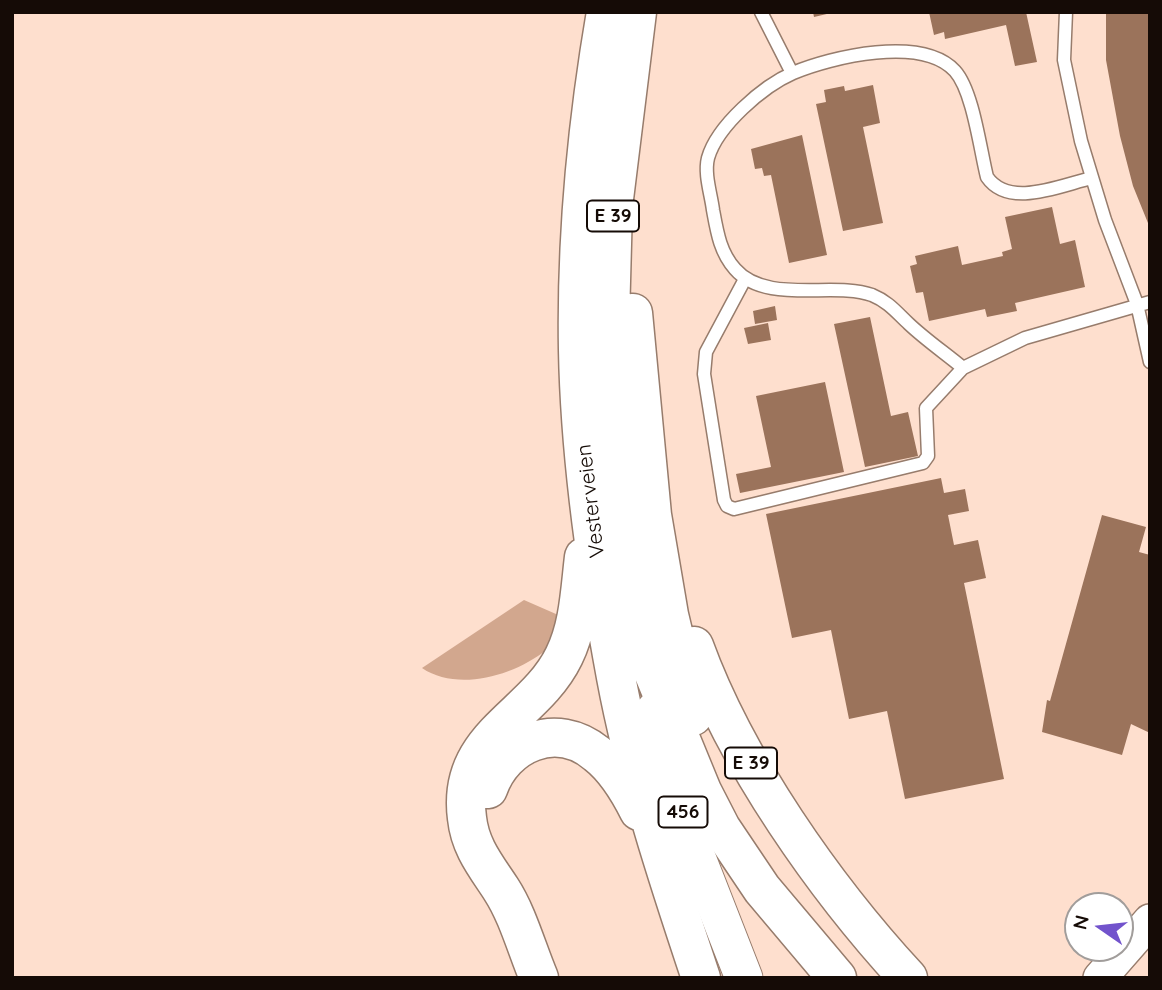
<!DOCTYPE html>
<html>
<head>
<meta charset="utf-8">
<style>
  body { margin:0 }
  #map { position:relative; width:1162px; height:990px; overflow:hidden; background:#fef7f4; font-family:Quicksand,sans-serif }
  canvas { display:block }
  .frame { position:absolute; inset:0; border:14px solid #150b06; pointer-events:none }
  .north { position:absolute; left:1064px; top:892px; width:70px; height:70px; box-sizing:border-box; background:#fff; border:2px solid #a19d9b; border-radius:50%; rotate:284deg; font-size:19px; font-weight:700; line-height:28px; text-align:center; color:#150b06 }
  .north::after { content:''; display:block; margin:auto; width:24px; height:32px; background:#7253cc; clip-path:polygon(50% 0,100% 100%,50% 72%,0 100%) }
</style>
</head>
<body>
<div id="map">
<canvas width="1162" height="990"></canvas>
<div class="frame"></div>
<div class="north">N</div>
</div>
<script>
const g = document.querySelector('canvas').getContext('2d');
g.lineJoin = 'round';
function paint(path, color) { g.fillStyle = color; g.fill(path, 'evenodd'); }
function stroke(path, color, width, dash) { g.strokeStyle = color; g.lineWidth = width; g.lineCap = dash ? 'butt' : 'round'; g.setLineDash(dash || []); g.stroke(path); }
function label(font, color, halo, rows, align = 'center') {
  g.font = font + ' Quicksand,sans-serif'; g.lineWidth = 6; g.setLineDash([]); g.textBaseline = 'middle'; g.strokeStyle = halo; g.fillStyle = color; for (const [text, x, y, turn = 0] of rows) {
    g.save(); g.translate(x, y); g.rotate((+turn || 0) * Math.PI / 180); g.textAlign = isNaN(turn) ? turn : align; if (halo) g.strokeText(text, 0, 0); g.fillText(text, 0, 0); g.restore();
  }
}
paint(new Path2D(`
  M 12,12 L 1150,12 L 1150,978 L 12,978 ZM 1078,906 L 1120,906 L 1120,948 L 1078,948 Z`), '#fedfce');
paint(new Path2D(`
  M 524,600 L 572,621 C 563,630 555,642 546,650 C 514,676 457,692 422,668 Z`), '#d2a78e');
paint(new Path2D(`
  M 813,12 L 831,12 L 831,13 L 814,17 Z
  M 929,12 L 1026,12 L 1037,62 L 1015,66 L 1006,25 L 945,39 L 944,32 L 934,35 Z
  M 1106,12 L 1150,12 L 1150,228 L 1133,186 L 1120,136 L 1106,60 Z
  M 873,85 L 880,123 L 863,127 L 883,223 L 843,231 L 816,104 L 826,102 L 824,90 L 844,86 L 845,91 Z
  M 802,135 L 827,255 L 789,263 L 771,175 L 764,176 L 762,168 L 755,169 L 751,149 Z
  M 1052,207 L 1060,244 L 1075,240 L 1085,287 L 1015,303 L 1017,311 L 987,317 L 985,309 L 929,321 L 923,292 L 916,293 L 910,266 L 917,264 L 915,256 L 958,246 L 962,265 L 1003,256 L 1002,252 L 1012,249 L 1005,217 Z
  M 775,306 L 777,320 L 755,324 L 753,311 Z
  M 870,317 L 891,416 L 908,412 L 918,456 L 865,467 L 834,324 Z
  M 768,323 L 771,340 L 748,344 L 744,328 Z
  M 825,382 L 844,472 L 740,493 L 736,474 L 771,467 L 756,396 Z
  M 941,478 L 944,493 L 965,489 L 969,511 L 948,515 L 954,545 L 978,540 L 986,578 L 964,583 L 1004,779 L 905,799 L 887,711 L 849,719 L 831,630 L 792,638 L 766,514 Z
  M 1102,515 L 1146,527 L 1139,552 L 1150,555 L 1150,733 L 1131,724 L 1122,755 L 1042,732 L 1047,700 L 1050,701 Z`), '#9b735b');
const lane = new Path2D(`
  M 761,12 L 792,73
  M 1066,12 L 1064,60 L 1081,141 L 1105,220 L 1137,304 L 1150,362
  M 745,279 L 706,352 L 704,374 L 724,500 L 727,506 L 734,509 L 923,463 L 928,456 L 926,408 L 963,368 L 1025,338 L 1150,302
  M 963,368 C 945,353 926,340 909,324 C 897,313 889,302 872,295 C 834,281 766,305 735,269 C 720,252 717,232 713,210 C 711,194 704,174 708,158 C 717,126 763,86 793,73 C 831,57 922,35 955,71 C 973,91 980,149 987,177 C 1009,209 1061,185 1092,178`);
const secondary = new Path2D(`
  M 1100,978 L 1150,921`);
const primary = new Path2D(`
  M 655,710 L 694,850 L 744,978`);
const highway = new Path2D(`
  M 606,12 C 587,123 576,238 578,350 C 580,459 596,570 616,677 C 635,779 668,879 701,978
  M 637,12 L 613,207 L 609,355 L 611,422 L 623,542 L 640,640 L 702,791 L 721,828 L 762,889 L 837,978
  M 633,313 L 652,515 L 669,615 L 693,716
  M 694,646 C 736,762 825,888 908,978
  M 488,789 C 504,743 556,720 597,754 C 615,768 629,791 639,811
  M 539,978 C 527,950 518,915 501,889 C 486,866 470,847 467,818 C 456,735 534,718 564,656 C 579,626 580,590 584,557`);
stroke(lane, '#977c6c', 15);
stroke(secondary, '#977c6c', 36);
stroke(primary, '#977c6c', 39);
stroke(highway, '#977c6c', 41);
stroke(lane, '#fff', 12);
stroke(secondary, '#fff', 33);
stroke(primary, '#fff', 37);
stroke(highway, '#fff', 38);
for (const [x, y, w] of [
  [613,216,52],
  [751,763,52],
  [683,812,49]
]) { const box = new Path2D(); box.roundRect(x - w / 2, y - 15.5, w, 31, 5); g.fillStyle = '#fff'; g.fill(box); stroke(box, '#150b06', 2); }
label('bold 19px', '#150b06', null, [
  ["E 39",613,216],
  ["E 39",751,763],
  ["456",683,812]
]);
label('21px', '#150b06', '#fff', [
  ["Vesterveien",591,501,-97]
]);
</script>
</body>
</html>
